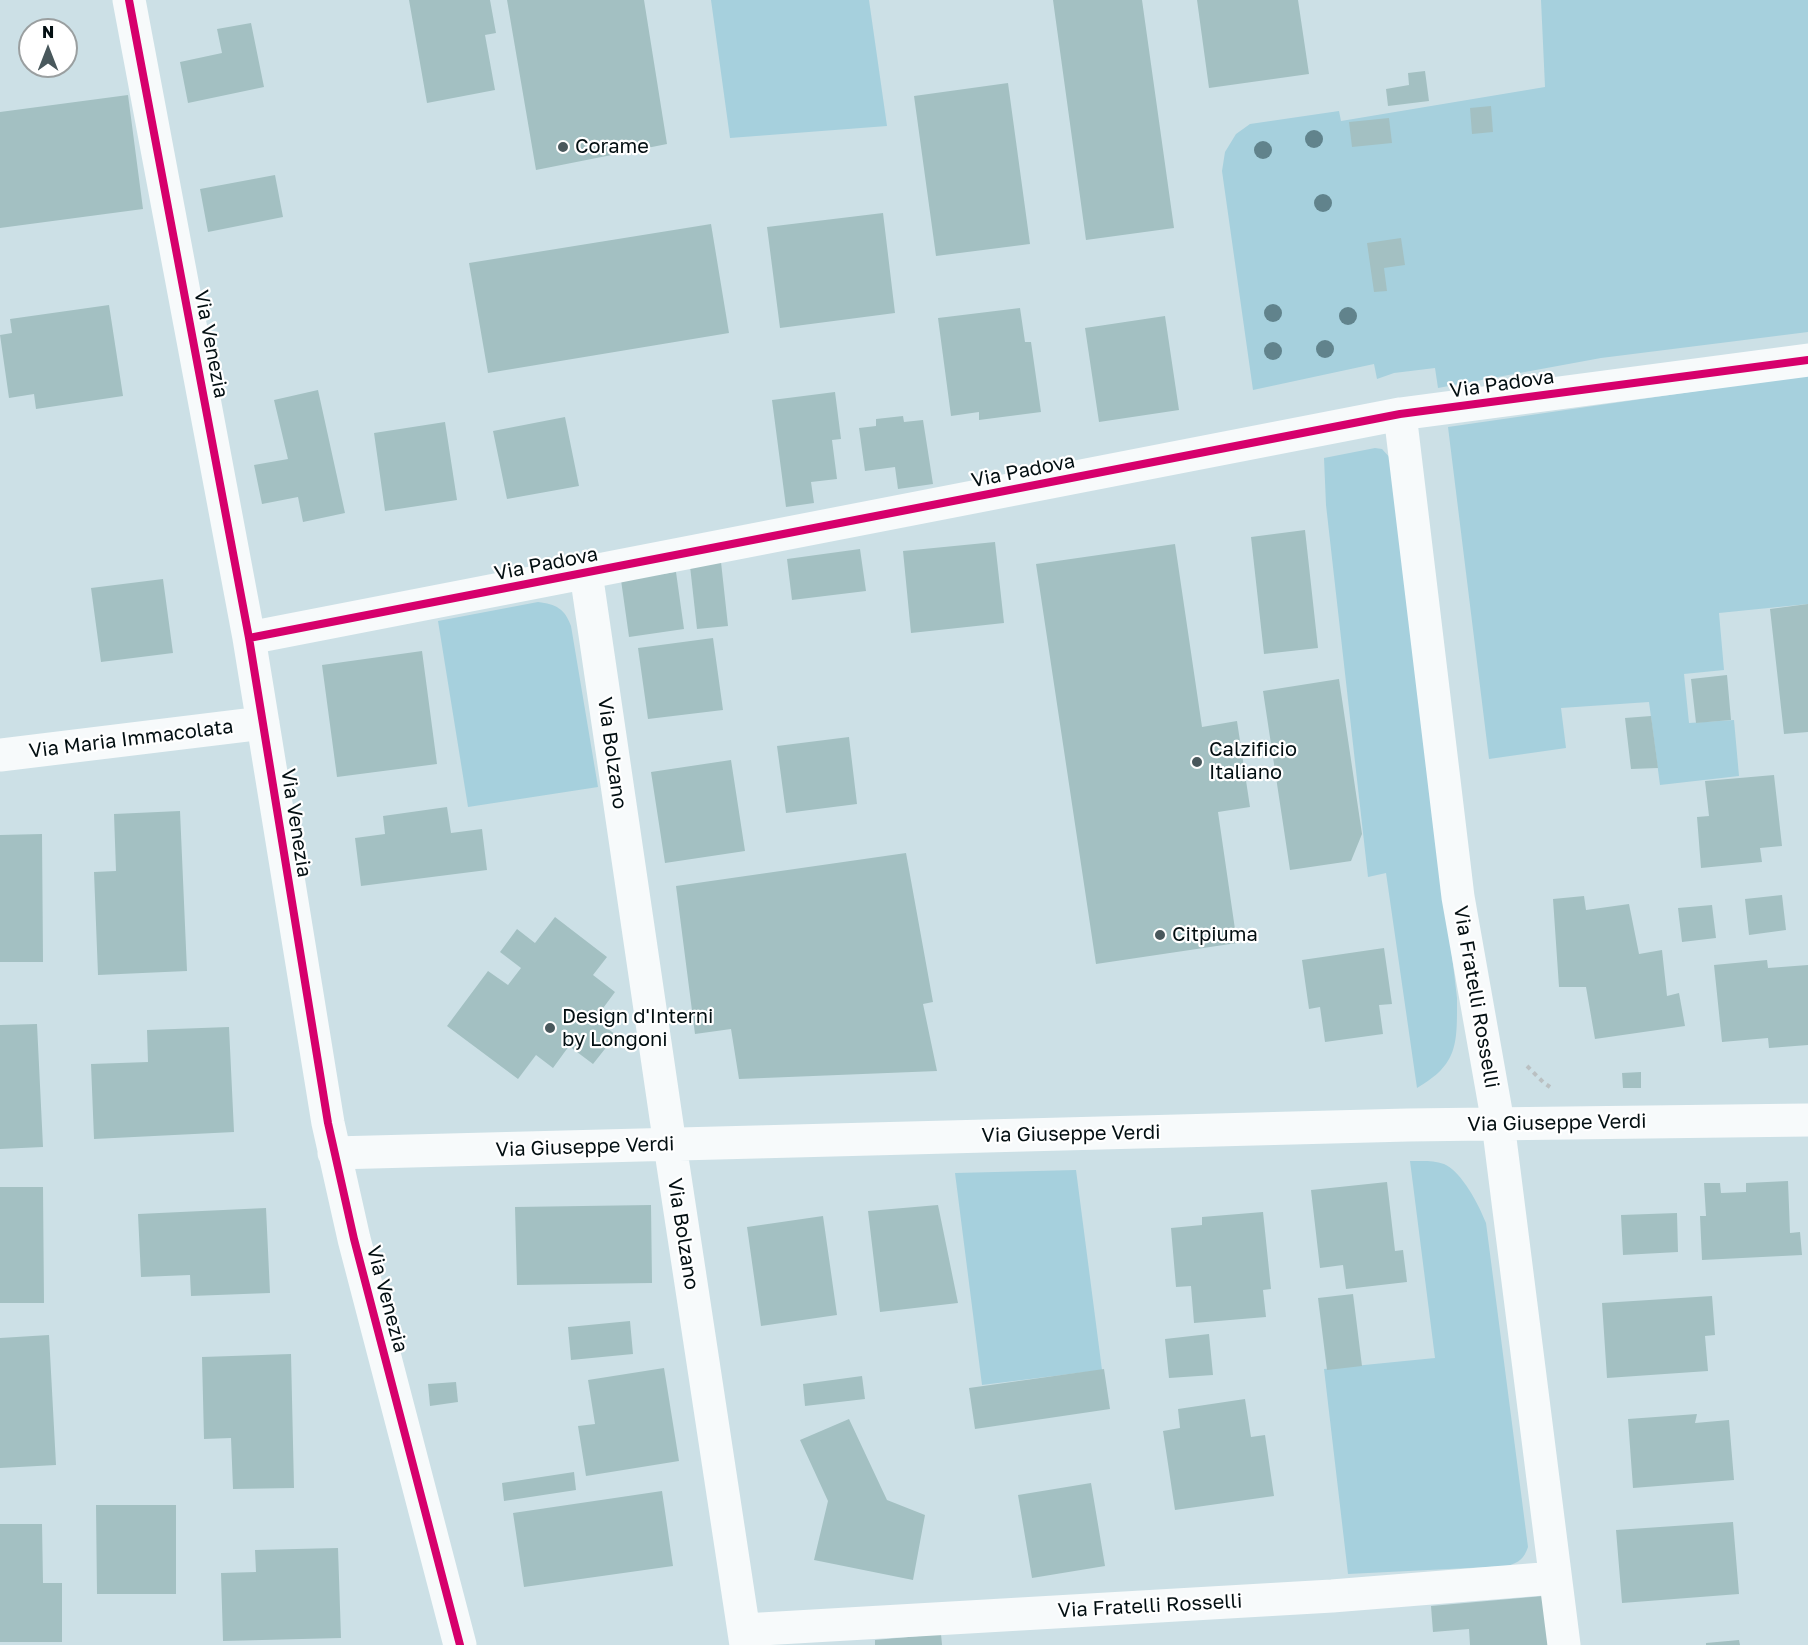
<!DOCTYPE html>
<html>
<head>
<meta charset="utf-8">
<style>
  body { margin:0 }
  #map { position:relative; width:1808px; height:1645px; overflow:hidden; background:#cce0e6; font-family:"Golos Text",sans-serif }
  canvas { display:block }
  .north { position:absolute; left:18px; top:18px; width:60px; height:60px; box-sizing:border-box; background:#fff; border:2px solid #9a9fa0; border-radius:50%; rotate:0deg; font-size:16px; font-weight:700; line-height:24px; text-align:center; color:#030f12 }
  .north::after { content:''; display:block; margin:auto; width:21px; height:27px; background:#49585c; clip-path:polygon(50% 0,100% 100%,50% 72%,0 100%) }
</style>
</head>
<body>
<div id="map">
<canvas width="1808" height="1645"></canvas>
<div class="north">N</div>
</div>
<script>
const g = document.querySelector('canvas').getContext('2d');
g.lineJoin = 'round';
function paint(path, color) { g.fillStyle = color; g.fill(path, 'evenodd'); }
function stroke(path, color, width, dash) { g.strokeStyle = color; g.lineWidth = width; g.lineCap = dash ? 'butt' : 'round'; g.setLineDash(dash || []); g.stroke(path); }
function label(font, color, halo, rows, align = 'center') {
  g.font = font + ' "Golos Text",sans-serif'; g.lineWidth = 4.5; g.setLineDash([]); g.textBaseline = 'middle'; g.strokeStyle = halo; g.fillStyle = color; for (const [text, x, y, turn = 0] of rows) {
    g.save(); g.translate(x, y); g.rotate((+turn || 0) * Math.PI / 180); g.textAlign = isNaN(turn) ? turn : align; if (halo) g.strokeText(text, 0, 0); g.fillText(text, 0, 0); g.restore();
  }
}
paint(new Path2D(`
  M 711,0 L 869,0 L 887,126 L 730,138 Z
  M 1541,0 L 1808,0 L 1808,332 L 1601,358 L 1438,388 L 1435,368 L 1394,373 L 1377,379 L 1374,364 L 1253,390 L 1222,171 L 1225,152 L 1236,134 L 1250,124 L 1339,111 L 1341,121 L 1545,87 Z
  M 1808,375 L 1808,604 L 1719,613 L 1724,670 L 1684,674 L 1689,723 L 1734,720 L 1739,776 L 1660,785 L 1649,702 L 1561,708 L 1566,748 L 1489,759 L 1448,427 Z
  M 1375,448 L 1382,449 L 1393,461 L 1457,998 C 1457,1043 1459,1064 1417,1088 L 1386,873 L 1368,877 L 1326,505 L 1324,458 Z
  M 538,602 C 556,604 565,609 571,626 L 598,787 L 468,807 L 438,621 Z
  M 1410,1161 C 1422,1161 1433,1160 1444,1164 C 1462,1172 1479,1205 1486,1223 L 1528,1547 C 1524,1559 1519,1562 1508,1566 L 1348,1574 L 1324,1369 L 1435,1358 Z
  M 1076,1170 L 1102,1370 L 982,1385 L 955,1173 Z`), '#a6d0dd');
paint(new Path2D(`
  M 409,0 L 490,0 L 496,33 L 485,35 L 495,90 L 427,103 Z
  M 507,0 L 644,0 L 667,144 L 536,170 Z
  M 1053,0 L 1142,0 L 1174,228 L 1086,240 Z
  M 1197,0 L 1298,0 L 1309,74 L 1209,88 Z
  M 251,23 L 264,87 L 188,103 L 180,62 L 222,53 L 217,29 Z
  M 1425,71 L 1429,101 L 1388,106 L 1386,89 L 1409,85 L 1408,73 Z
  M 1008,83 L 1030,244 L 936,256 L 914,96 Z
  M 128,95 L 143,209 L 0,228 L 0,112 Z
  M 1491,106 L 1493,132 L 1472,134 L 1470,108 Z
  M 1389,118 L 1392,143 L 1352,147 L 1349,122 Z
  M 275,175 L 283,217 L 208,232 L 200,189 Z
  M 883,213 L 895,313 L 780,328 L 767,227 Z
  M 711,224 L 729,333 L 488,373 L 469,263 Z
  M 1401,238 L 1405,265 L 1384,268 L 1387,291 L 1374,292 L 1367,243 Z
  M 109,305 L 123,396 L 36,409 L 34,394 L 9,398 L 0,335 L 12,333 L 10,319 Z
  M 1020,308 L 1025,342 L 1031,342 L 1041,412 L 979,420 L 979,412 L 951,416 L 938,318 Z
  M 1165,316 L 1179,410 L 1099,422 L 1085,328 Z
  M 318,390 L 345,513 L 303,522 L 298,497 L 262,504 L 254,465 L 288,459 L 274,400 Z
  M 835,392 L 841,439 L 832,440 L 837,479 L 811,482 L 814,503 L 786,507 L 772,400 Z
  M 903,416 L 904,422 L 923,420 L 933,484 L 898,489 L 895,467 L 865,471 L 859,428 L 876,426 L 876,419 Z
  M 565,417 L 579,486 L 507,499 L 493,431 Z
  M 445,422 L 457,500 L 385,511 L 374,433 Z
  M 1305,530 L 1318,648 L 1264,654 L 1251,537 Z
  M 995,542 L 1004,623 L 911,633 L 903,551 Z
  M 1175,544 L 1202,727 L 1237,721 L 1250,807 L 1218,812 L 1237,943 L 1096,964 L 1036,564 Z
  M 860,549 L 866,591 L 792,600 L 787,559 Z
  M 721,562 L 728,626 L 697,629 L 690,566 Z
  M 676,572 L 684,629 L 629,637 L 621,580 Z
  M 163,579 L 173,653 L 101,662 L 91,588 Z
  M 1808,604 L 1808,732 L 1784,734 L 1770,609 Z
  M 713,638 L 723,710 L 648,719 L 638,648 Z
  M 422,651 L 437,764 L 337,777 L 322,665 Z
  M 1727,675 L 1731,720 L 1696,723 L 1691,679 Z
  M 1339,679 L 1362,834 L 1351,861 L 1290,870 L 1263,691 Z
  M 1651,716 L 1658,768 L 1631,769 L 1625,718 Z
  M 849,737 L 857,804 L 786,813 L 777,746 Z
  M 731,760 L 745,851 L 665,863 L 651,772 Z
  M 1774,775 L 1782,846 L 1760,848 L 1762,862 L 1701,868 L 1697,817 L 1709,816 L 1705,781 Z
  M 447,807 L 451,833 L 482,829 L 487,870 L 361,886 L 355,838 L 385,834 L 383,816 Z
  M 180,811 L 187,971 L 98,975 L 94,872 L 116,871 L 114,814 Z
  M 42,834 L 43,962 L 0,962 L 0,835 Z
  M 906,853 L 933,1002 L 923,1004 L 937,1071 L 739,1079 L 731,1029 L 695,1034 L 676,886 Z
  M 1782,895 L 1786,930 L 1749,935 L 1745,899 Z
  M 1584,896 L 1586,910 L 1629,904 L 1639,954 L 1662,950 L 1667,996 L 1679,993 L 1685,1026 L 1595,1039 L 1586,987 L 1559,987 L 1553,899 Z
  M 1712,905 L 1716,938 L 1682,942 L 1678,908 Z
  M 555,917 L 607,957 L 593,975 L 615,992 L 595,1019 L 616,1035 L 593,1064 L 569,1046 L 553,1068 L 536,1055 L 518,1079 L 447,1026 L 488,971 L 508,985 L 521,968 L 500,952 L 517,929 L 535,943 Z
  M 1384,948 L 1392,1004 L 1379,1005 L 1383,1034 L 1325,1042 L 1320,1007 L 1309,1009 L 1302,960 Z
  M 1767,960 L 1768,968 L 1808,965 L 1808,1045 L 1769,1048 L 1768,1038 L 1722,1042 L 1714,965 Z
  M 37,1024 L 43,1147 L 0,1149 L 0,1025 Z
  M 229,1027 L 234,1132 L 94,1139 L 91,1064 L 148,1062 L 147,1030 Z
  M 1641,1072 L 1641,1088 L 1623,1088 L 1622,1073 Z
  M 1788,1181 L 1790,1233 L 1800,1232 L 1802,1255 L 1702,1260 L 1700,1216 L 1706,1216 L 1704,1183 L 1720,1183 L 1721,1193 L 1746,1192 L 1746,1183 Z
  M 1387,1182 L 1395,1251 L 1403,1250 L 1407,1282 L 1346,1289 L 1343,1265 L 1320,1268 L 1311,1190 Z
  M 0,1187 L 43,1187 L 44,1303 L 0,1303 Z
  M 651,1205 L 652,1283 L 517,1285 L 515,1207 Z
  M 938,1205 L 958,1303 L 880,1312 L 868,1211 Z
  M 266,1208 L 270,1293 L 191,1296 L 190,1275 L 141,1277 L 138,1214 Z
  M 1263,1212 L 1271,1289 L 1263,1290 L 1266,1317 L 1194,1323 L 1191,1286 L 1176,1287 L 1171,1228 L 1202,1225 L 1202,1217 Z
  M 1677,1213 L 1678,1252 L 1623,1255 L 1621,1215 Z
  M 823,1216 L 837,1315 L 761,1326 L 747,1227 Z
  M 1353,1294 L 1362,1366 L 1327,1370 L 1318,1298 Z
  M 1712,1296 L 1715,1335 L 1705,1336 L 1708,1371 L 1607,1378 L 1602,1303 Z
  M 630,1321 L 633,1354 L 571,1360 L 568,1327 Z
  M 1209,1334 L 1213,1375 L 1169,1378 L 1165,1339 Z
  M 49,1335 L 56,1465 L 0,1468 L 0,1338 Z
  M 291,1354 L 294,1488 L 233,1489 L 231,1438 L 204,1439 L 202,1357 Z
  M 664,1368 L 679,1461 L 586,1476 L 578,1426 L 595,1424 L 588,1380 Z
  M 1104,1369 L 1110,1409 L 975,1429 L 969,1388 Z
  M 862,1376 L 865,1399 L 805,1406 L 803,1384 Z
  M 456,1382 L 458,1402 L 430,1406 L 428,1384 Z
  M 1245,1399 L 1251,1437 L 1265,1435 L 1274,1496 L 1175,1510 L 1163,1431 L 1180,1428 L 1178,1409 Z
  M 1697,1414 L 1695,1423 L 1729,1420 L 1734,1480 L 1633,1488 L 1628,1419 Z
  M 849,1419 L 887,1500 L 925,1515 L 913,1580 L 814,1560 L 828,1501 L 800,1440 Z
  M 574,1472 L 576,1490 L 504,1501 L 502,1483 Z
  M 1091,1483 L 1105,1566 L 1032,1578 L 1018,1495 Z
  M 662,1491 L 673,1566 L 524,1587 L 513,1513 Z
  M 96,1505 L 176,1505 L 176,1594 L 97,1594 Z
  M 1733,1522 L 1739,1594 L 1622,1603 L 1616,1530 Z
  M 0,1524 L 42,1524 L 43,1583 L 62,1583 L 62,1642 L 0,1642 Z
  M 338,1548 L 341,1638 L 223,1641 L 221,1573 L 256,1572 L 255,1550 Z
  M 1543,1596 L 1548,1645 L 1470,1645 L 1469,1629 L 1433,1632 L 1431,1606 Z
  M 941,1634 L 942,1645 L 875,1645 L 875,1640 Z
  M 1739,1640 L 1740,1645 L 1706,1645 L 1706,1643 Z`), '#a3c0c2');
stroke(new Path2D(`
  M 1527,1066 L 1543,1082 L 1550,1087`), '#bac0c2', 4, [4.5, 4.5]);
stroke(new Path2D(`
  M 129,0 L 249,638 L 328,1123 L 354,1239 L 460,1645
  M 1400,414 L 1458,897 L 1498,1123 L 1564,1645
  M 586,573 L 670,1145 L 746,1645
  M 249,638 L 1400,414 L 1808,360
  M 0,755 L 263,723
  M 334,1153 L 1408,1125 L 1808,1120
  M 744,1630 L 1332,1596 L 1555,1578`), '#f7fafb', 33);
stroke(new Path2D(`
  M 129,0 L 249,638 L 328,1123 L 354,1239 L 460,1645
  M 249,638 L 1400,414 L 1808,360`), '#d6006c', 8);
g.fillStyle = '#61838c';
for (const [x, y] of [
  [1314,139],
  [1263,150],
  [1323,203],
  [1273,313],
  [1348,316],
  [1325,349],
  [1273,351]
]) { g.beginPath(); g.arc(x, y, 9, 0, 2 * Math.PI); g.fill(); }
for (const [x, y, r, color] of [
  [563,147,6,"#49585c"],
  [1197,762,6,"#49585c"],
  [1160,935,6,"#49585c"],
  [550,1028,6,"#49585c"]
]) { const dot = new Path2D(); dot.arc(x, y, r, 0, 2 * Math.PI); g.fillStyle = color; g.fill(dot); stroke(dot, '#fff', 2); }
label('20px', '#030f12', '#fff', [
  ["Corame",575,147],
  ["Calzificio",1209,750],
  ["Italiano",1209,773],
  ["Citpiuma",1172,935],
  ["Design d'Interni",562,1017],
  ["by Longoni",562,1040]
], 'left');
label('20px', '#030f12', '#fff', [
  ["Via Venezia",211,344,79],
  ["Via Padova",1502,384,-8],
  ["Via Padova",1023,471,-11],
  ["Via Padova",546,564,-11],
  ["Via Maria Immacolata",131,739,-7],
  ["Via Bolzano",612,753,82],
  ["Via Venezia",296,823,81],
  ["Via Fratelli Rosselli",1476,997,80],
  ["Via Giuseppe Verdi",1557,1123,-1],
  ["Via Giuseppe Verdi",1071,1134,-1],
  ["Via Giuseppe Verdi",585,1147,-2],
  ["Via Bolzano",683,1234,81],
  ["Via Venezia",387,1299,75],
  ["Via Fratelli Rosselli",1150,1606,-3]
]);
</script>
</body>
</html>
